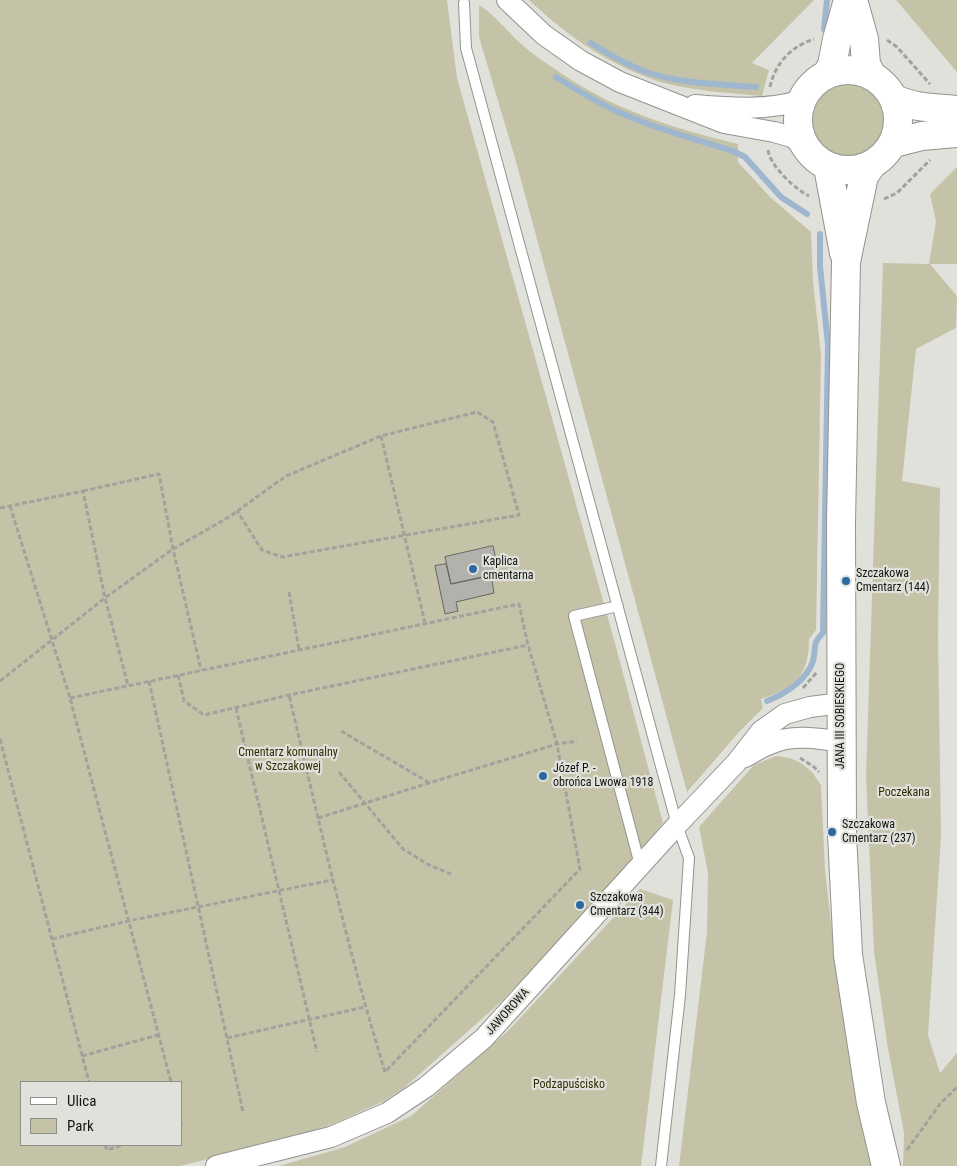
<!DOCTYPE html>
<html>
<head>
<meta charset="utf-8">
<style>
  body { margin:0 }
  #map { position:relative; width:957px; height:1166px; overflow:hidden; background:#e1e1db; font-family:"Roboto Condensed",sans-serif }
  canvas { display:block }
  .legend { position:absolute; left:20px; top:1081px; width:162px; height:65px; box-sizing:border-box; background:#e1e1db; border:1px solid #8f8f8b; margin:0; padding:6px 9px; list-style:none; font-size:15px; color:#141412 }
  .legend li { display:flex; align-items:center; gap:10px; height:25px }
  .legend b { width:25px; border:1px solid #8f8f8b }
</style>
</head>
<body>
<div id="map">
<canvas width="957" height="1166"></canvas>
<ul class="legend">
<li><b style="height:6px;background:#fff"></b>Ulica</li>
<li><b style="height:14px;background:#c4c3a8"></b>Park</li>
</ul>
</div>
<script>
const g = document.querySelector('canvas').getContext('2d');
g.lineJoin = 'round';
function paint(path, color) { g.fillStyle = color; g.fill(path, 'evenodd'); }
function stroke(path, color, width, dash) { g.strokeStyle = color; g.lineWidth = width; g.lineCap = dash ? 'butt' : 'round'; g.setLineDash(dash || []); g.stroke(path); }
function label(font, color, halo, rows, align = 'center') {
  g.font = font + ' "Roboto Condensed",sans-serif'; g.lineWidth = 4.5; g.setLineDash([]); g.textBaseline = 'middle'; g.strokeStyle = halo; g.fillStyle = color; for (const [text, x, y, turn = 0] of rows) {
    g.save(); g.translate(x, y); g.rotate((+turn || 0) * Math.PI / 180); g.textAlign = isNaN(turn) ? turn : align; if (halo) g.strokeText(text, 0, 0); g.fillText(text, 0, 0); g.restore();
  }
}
paint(new Path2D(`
  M 0,0 L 447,0 L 457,78 L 616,647 L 663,823 L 616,879 L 501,1002 L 405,1087 L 384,1101 L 333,1124 L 288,1139 L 180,1166 L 0,1166 ZM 21,1082 L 181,1082 L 181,1145 L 21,1145 Z
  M 529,0 L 814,0 L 752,63 L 769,70 L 762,96 C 729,93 696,91 664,83 C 613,68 567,36 529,0 Z
  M 896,0 L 957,0 L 957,72 Z
  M 479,5 C 495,15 507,31 521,44 C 531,53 543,61 555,69 C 609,108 674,129 738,144 L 738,162 L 771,198 L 811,232 L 813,281 L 821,355 L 816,630 L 809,639 C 809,676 795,688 761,699 L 763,708 L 740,731 L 687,792 L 515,158 L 479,37 Z
  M812 119a37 37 0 1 1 74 0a37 37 0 1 1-74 0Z
  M 957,167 L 957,264 L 930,264 L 957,296 L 956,328 L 916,349 L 902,481 L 940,488 L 938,636 L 941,836 L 928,1035 L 940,1073 L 957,1053 L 957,1166 L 903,1166 L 904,1133 L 887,1043 L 874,951 L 866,777 L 883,263 L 929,264 L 936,221 L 930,194 Z
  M 776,756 L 790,758 L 801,763 L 812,772 L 821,785 L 825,870 L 831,924 L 852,1076 L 874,1166 L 679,1166 L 707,932 L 708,873 L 699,827 L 754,765 Z
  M 640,889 L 673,900 L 641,1166 L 279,1166 L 345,1147 L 411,1116 L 509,1030 Z`), '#c4c3a8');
stroke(new Path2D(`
  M 824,29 L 827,0
  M 591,43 C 608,54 626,64 646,72 C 681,84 720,84 756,87
  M 556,77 C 575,89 595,101 616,111 C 654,128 694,139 733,151 L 745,157 L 781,197 L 807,214
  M 767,701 C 785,694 807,680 813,661 C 817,646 811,645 823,633 L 828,345 L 820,266 L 820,234`), '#9eb6ce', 6);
const building = new Path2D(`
  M 493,546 L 499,574 L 451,584 L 445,557 Z
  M 446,564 L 451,584 L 491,575 L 494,593 L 456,602 L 458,611 L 445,614 L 435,566 Z`);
paint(building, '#b2b2ac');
stroke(building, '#676762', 1);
const lane = new Path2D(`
  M 464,3 L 466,48 L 677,825 L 689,858 L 680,995 L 661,1166
  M 618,606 L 574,616 L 640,865`);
const street = new Path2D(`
  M 507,0 L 544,35 L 581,61 L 620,82 L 724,123 L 774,132 L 792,137 L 806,148
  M 695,105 C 730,108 768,111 802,100
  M 745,757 C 753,753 761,747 770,744 C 791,734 819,738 841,742
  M 216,1166 L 331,1137 L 387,1113 L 426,1087 L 484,1038 L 677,825 L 736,763 L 761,731 L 785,714 L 810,707 L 841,703`);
const secondary = new Path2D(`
  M 853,0 L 864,39 L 866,64 L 871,74
  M798 120a50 50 0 1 1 100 0a50 50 0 1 1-100 0Z
  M 827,74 L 832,65 L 837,39 L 848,0
  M 895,99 C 914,108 936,108 957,110
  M 894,143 L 922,136 L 957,133
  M 871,166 L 864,176 L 846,262 L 841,523 L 842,834 L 848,955 L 871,1103 L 886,1166
  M 828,167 L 844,253`);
stroke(lane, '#93938e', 12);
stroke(street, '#93938e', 22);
stroke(secondary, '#93938e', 30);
stroke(new Path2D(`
  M 887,40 L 897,47 L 930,84
  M 770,87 C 775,63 792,46 814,39
  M 768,150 C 770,166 795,189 809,196
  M 884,199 L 897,193 L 930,160
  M 381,436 L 425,623
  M 83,491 L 159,474 L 173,549 L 201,670
  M 10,506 L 70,698 L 171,1082
  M 0,508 L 83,491 L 105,598 L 128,685
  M 289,592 L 299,650
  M 178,675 L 184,701 L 204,715 L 289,695 L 528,645
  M 0,681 L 105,598 L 173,549 L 229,517 L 286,476 L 381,436 L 477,412 L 493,422 L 519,515 L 282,557 L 262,550 L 237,511
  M 149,681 L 243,1112
  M 803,688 L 817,672
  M 70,698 L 519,604 L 528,645 L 557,744 L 580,869 L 385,1072 C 347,948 319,821 289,695
  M 236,708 L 317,1052
  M 341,731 L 428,782
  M 0,739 L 89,1082
  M 800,758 L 814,767 L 819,772
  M 339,772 L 403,849 L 429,865 L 451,874
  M 318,818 L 429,783 L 557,744 L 577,741
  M 52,939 L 128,921 L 332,880
  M 227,1038 L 365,1007
  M 82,1056 L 158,1035
  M 181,1123 L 181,1126
  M 105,1145 L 107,1150 L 122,1145
  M 907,1150 L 940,1104 L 957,1087`), '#a2a29d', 3, [5, 2.5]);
stroke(lane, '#fff', 10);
stroke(street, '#fff', 20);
stroke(secondary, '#fff', 28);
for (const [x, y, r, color] of [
  [473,569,5,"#2b6aa1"],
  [846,581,5,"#2b6aa1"],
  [543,776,5,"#2b6aa1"],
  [832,832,5,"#2b6aa1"],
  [580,905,5,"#2b6aa1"]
]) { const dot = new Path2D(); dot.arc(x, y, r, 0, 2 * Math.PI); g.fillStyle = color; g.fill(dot); stroke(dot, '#e1e1db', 2); }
label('12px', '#141412', '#e1e1db', [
  ["Kaplica",483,562],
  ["cmentarna",483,576],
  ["Szczakowa",856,574],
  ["Cmentarz (144)",856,588],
  ["Józef P. -",553,769],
  ["obrońca Lwowa 1918",553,783],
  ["Szczakowa",842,825],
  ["Cmentarz (237)",842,839],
  ["Szczakowa",590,898],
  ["Cmentarz (344)",590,912]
], 'left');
label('12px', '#141412', '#e1e1db', [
  ["JANA III SOBIESKIEGO",841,716,-90],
  ["JAWOROWA",508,1012,-48]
]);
label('12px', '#2f2c02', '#e1e1db', [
  ["Cmentarz komunalny",288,753],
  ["w Szczakowej",288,767],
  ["Poczekana",904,793],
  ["Podzapuścisko",569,1085]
]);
</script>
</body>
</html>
